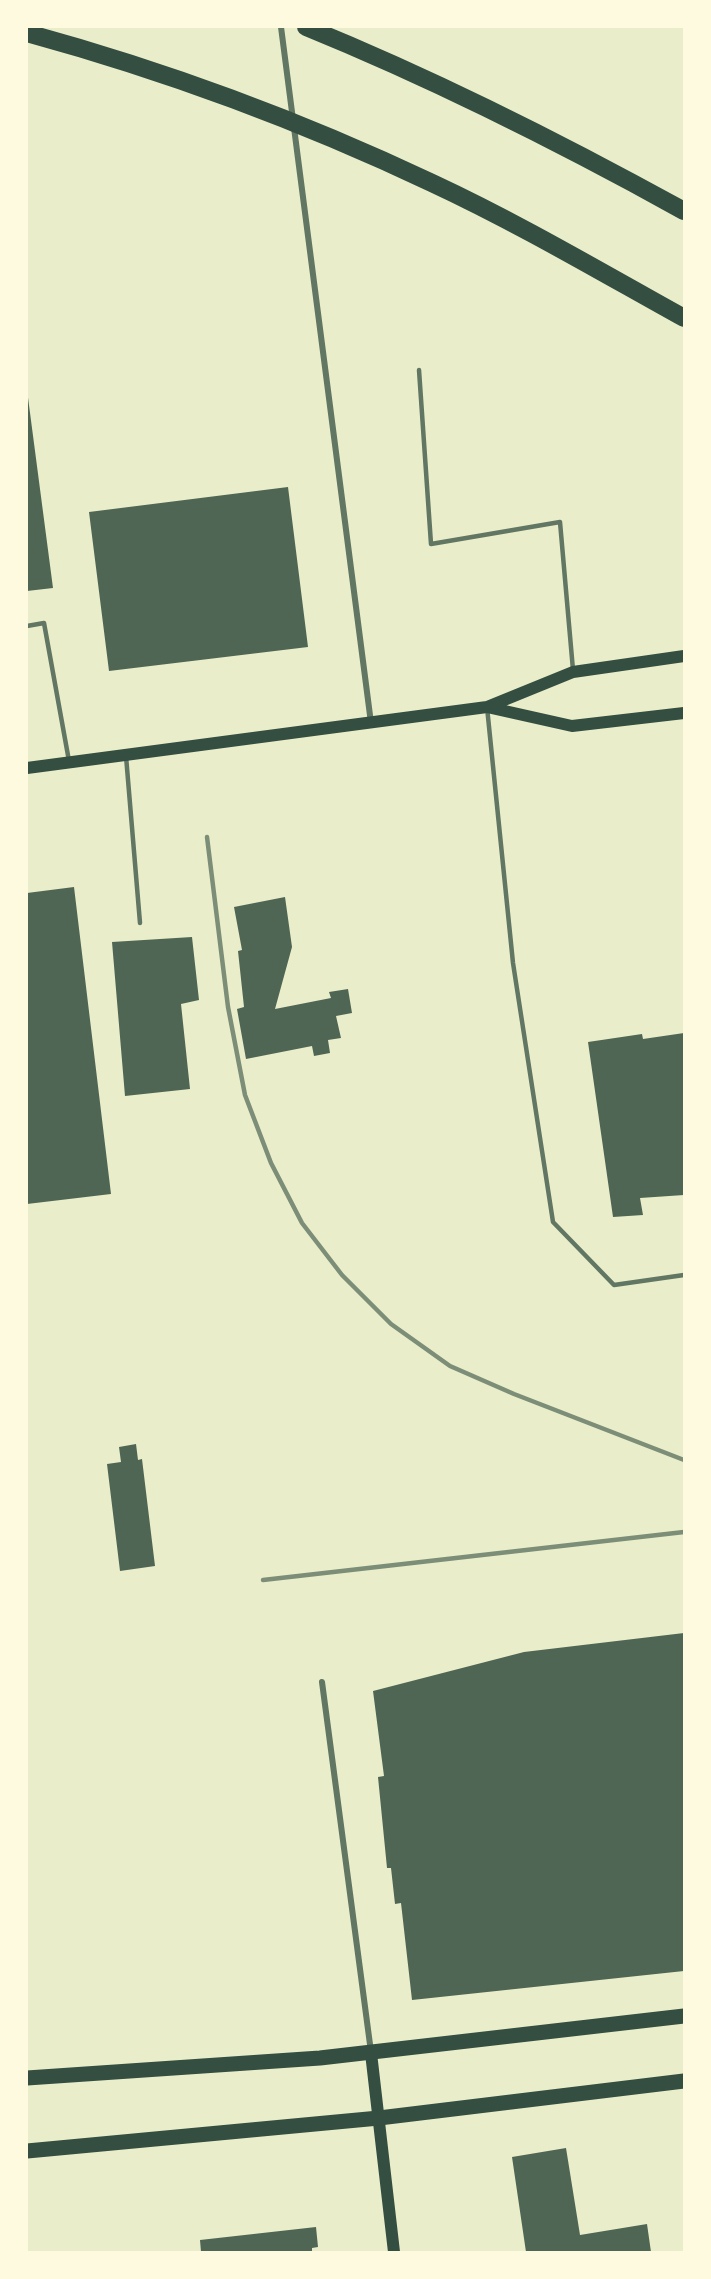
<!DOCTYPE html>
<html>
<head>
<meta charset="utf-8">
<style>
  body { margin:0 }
  #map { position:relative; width:711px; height:2279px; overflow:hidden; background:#e9edc9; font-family:Figtree,sans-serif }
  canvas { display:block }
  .frame { position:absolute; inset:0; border:28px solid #fefae0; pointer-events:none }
</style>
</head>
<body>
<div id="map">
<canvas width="711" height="2279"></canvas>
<div class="frame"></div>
</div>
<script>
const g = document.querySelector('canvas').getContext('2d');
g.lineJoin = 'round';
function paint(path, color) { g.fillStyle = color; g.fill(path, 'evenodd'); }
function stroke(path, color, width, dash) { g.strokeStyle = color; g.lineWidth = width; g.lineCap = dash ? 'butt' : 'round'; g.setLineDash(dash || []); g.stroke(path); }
paint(new Path2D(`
  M 27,390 L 53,588 L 27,591 Z
  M 288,487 L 308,647 L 109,671 L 89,512 Z
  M 74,887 L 111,1194 L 27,1204 L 27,893 Z
  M 285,897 L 292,947 L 275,1009 L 331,998 L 329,992 L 348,989 L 352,1013 L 336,1016 L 341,1038 L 328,1040 L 330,1053 L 314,1056 L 312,1046 L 246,1059 L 237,1009 L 244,1007 L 238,951 L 242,950 L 234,907 Z
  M 192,937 L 199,1000 L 181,1004 L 190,1089 L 125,1096 L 112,942 Z
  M 684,1033 L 684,1195 L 640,1198 L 643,1215 L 613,1217 L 588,1042 L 642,1034 L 643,1039 Z
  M 136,1444 L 138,1460 L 142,1459 L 155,1566 L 120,1571 L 107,1464 L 121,1462 L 119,1447 Z
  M 684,1633 L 684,1971 L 412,2000 L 401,1903 L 395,1904 L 391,1868 L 387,1868 L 378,1777 L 384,1776 L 373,1691 L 524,1652 Z
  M 566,2148 L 580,2235 L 647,2224 L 651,2252 L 526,2252 L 512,2157 Z
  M 316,2227 L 318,2247 L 312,2248 L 312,2252 L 201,2252 L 200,2240 Z`), '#4f6655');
stroke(new Path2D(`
  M 419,370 L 431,544 L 560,522 L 573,670
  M 27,626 L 44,623 L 69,761
  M 487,707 L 513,963 L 553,1222 L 614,1285 L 684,1275
  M 126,756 L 140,923`), '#617663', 4.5);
stroke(new Path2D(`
  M 281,27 L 371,723
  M 322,1682 L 371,2052`), '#617663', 6);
stroke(new Path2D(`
  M 487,707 L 572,726 L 684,713
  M 27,768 L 487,707 L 573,672 L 684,656
  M 371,2053 L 394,2252`), '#344e41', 12);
stroke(new Path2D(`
  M 27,2078 L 320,2058 L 684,2016
  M 27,2151 L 379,2118 L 684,2081`), '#344e41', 15);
stroke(new Path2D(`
  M 306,27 C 436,80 561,143 684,211
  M 27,33 C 166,71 301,121 432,183 C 518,223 601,272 684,318`), '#344e41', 18);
stroke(new Path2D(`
  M 207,837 L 228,1007 L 245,1095 L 271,1163 L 302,1223 L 342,1275 L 391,1324 L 450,1366 L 514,1394 L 684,1460
  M 263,1580 L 684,1532`), '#7c8e77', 4.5);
</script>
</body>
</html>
